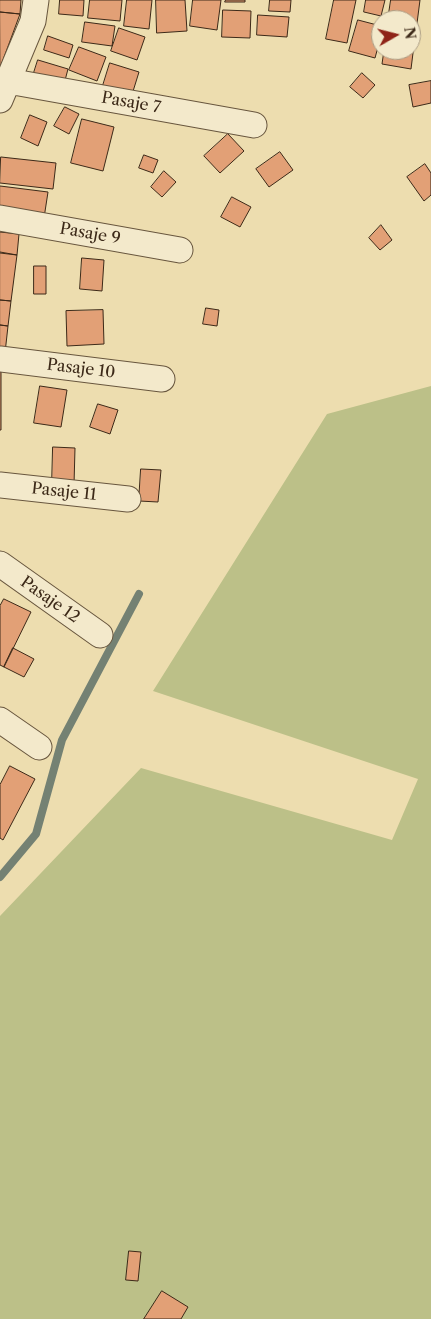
<!DOCTYPE html>
<html>
<head>
<meta charset="utf-8">
<style>
  body { margin:0 }
  #map { position:relative; width:431px; height:1319px; overflow:hidden; background:#edddaf; font-family:"Libre Caslon Text",serif }
  canvas { display:block }
  .north { position:absolute; left:371px; top:10px; width:50px; height:50px; box-sizing:border-box; background:#f3e9cb; border:1px solid #aa9c83; border-radius:50%; rotate:82deg; font-size:14px; font-weight:700; line-height:20px; text-align:center; color:#3c2918 }
  .north::after { content:''; display:block; margin:auto; width:18px; height:22px; background:#8f2418; clip-path:polygon(50% 0,100% 100%,50% 72%,0 100%) }
</style>
</head>
<body>
<div id="map">
<canvas width="431" height="1319"></canvas>
<div class="north">N</div>
</div>
<script>
const g = document.querySelector('canvas').getContext('2d');
g.lineJoin = 'round';
function paint(path, color) { g.fillStyle = color; g.fill(path, 'evenodd'); }
function stroke(path, color, width, dash) { g.strokeStyle = color; g.lineWidth = width; g.lineCap = dash ? 'butt' : 'round'; g.setLineDash(dash || []); g.stroke(path); }
function label(font, color, halo, rows, align = 'center') {
  g.font = font + ' "Libre Caslon Text",serif'; g.lineWidth = 5; g.setLineDash([]); g.textBaseline = 'middle'; g.strokeStyle = halo; g.fillStyle = color; for (const [text, x, y, turn = 0] of rows) {
    g.save(); g.translate(x, y); g.rotate((+turn || 0) * Math.PI / 180); g.textAlign = isNaN(turn) ? turn : align; if (halo) g.strokeText(text, 0, 0); g.fillText(text, 0, 0); g.restore();
  }
}
paint(new Path2D(`
  M 431,386 L 431,1319 L 0,1319 L 0,916 L 141,768 L 392,840 L 418,779 L 153,691 L 327,414 Z`), '#bcc088');
stroke(new Path2D(`
  M 0,877 L 36,834 L 62,740 L 139,594`), '#748173', 8);
const building = new Path2D(`
  M 0,0 L 21,0 L 20,14 L 0,12 Z
  M 60,0 L 84,0 L 83,16 L 59,14 Z
  M 90,0 L 122,0 L 120,21 L 88,18 Z
  M 127,0 L 152,0 L 149,29 L 124,26 Z
  M 156,0 L 185,0 L 187,31 L 157,33 Z
  M 193,0 L 221,0 L 217,30 L 190,26 Z
  M 226,0 L 245,0 L 245,2 L 225,2 Z
  M 270,0 L 291,0 L 290,12 L 269,11 Z
  M 334,0 L 356,0 L 347,43 L 326,39 Z
  M 366,0 L 385,0 L 381,16 L 364,12 Z
  M 391,0 L 420,0 L 416,31 L 411,30 L 411,20 L 388,20 Z
  M 223,10 L 251,11 L 250,38 L 222,37 Z
  M 0,12 L 20,14 L 0,68 Z
  M 258,15 L 289,17 L 287,37 L 257,35 Z
  M 358,20 L 381,26 L 381,36 L 375,58 L 349,51 Z
  M 85,22 L 115,26 L 112,46 L 82,42 Z
  M 119,28 L 145,37 L 137,60 L 111,51 Z
  M 48,36 L 73,45 L 69,58 L 44,50 Z
  M 411,36 L 415,37 L 411,69 L 382,64 L 384,50 L 411,50 Z
  M 79,47 L 106,57 L 97,81 L 69,70 Z
  M 38,60 L 68,69 L 63,88 L 32,79 Z
  M 110,63 L 139,72 L 130,101 L 101,92 Z
  M 362,73 L 375,85 L 363,98 L 350,87 Z
  M 431,81 L 431,103 L 413,107 L 409,85 Z
  M 65,107 L 79,114 L 69,134 L 54,126 Z
  M 30,115 L 47,122 L 38,146 L 21,138 Z
  M 82,119 L 114,127 L 103,171 L 71,163 Z
  M 228,134 L 244,151 L 220,173 L 204,156 Z
  M 280,152 L 293,170 L 269,187 L 256,169 Z
  M 144,155 L 158,160 L 153,173 L 139,168 Z
  M 1,157 L 56,163 L 53,189 L 0,183 Z
  M 425,164 L 431,173 L 431,195 L 424,201 L 407,177 Z
  M 164,171 L 176,182 L 162,197 L 151,187 Z
  M 0,186 L 48,192 L 44,218 L 0,213 Z
  M 232,197 L 251,207 L 240,227 L 221,217 Z
  M 381,225 L 392,240 L 380,250 L 369,238 Z
  M 0,232 L 19,234 L 17,255 L 0,253 Z
  M 0,252 L 17,255 L 11,301 L 0,300 Z
  M 82,258 L 104,260 L 102,291 L 80,289 Z
  M 34,266 L 46,266 L 46,294 L 34,294 Z
  M 0,300 L 11,301 L 8,326 L 0,325 Z
  M 206,308 L 219,310 L 217,326 L 203,324 Z
  M 103,310 L 104,344 L 67,346 L 66,311 Z
  M 0,325 L 8,326 L 5,353 L 0,352 Z
  M 0,368 L 1,368 L 1,430 L 0,430 Z
  M 40,386 L 67,390 L 61,427 L 34,423 Z
  M 98,404 L 118,410 L 110,434 L 90,427 Z
  M 53,447 L 75,448 L 74,485 L 52,484 Z
  M 141,469 L 161,470 L 158,502 L 139,501 Z
  M 4,599 L 31,612 L 4,667 L 0,665 L 0,606 Z
  M 13,648 L 34,659 L 24,677 L 4,667 Z
  M 10,766 L 35,779 L 3,840 L 0,838 L 0,785 Z
  M 129,1251 L 141,1252 L 138,1281 L 126,1280 Z
  M 162,1291 L 188,1307 L 181,1319 L 144,1319 Z`);
paint(building, '#e2a076');
stroke(building, '#3c2918', 1);
const minor = new Path2D(`
  M 8,81 L 254,125
  M 0,100 L 33,21 L 36,0
  M 0,218 L 180,250
  M 0,359 L 162,379
  M 0,485 L 128,499
  M 0,564 L 100,635
  M 0,720 L 39,747`);
stroke(minor, '#68563e', 27);
stroke(minor, '#f3e9cb', 25);
label('16px', '#3c2918', '#f3e9cb', [
  ["Pasaje 7",131,103,10],
  ["Pasaje 9",90,234,10],
  ["Pasaje 10",81,369,7],
  ["Pasaje 11",64,492,6],
  ["Pasaje 12",50,600,35]
]);
</script>
</body>
</html>
